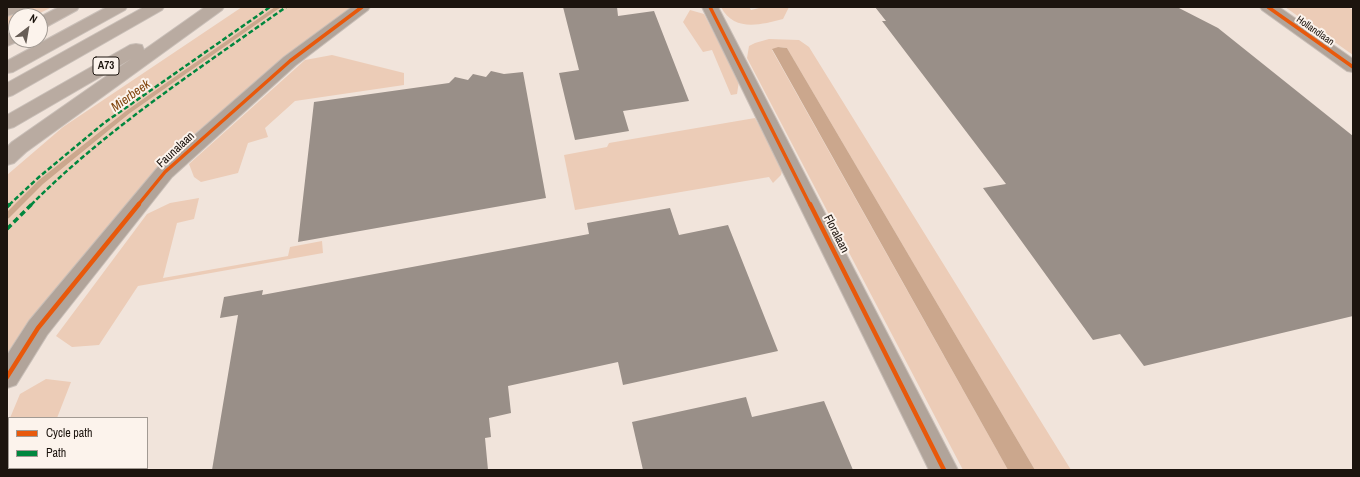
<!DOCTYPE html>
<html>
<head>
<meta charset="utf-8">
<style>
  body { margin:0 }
  #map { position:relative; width:1360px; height:477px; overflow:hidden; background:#f1e4db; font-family:"Archivo Narrow",sans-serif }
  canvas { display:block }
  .frame { position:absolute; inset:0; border:8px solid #1c140e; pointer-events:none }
  .legend { position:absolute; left:8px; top:417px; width:140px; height:52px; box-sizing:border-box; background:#fcf3ec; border:1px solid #a29a93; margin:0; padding:5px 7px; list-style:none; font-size:12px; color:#1c140e }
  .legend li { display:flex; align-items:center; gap:8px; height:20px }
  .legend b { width:20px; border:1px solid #a29a93 }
  .north { position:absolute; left:8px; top:8px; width:40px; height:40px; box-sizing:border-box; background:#fcf3ec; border:1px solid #a29a93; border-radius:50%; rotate:31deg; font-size:11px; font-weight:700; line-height:16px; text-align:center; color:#1c140e }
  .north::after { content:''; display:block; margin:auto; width:14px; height:18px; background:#675d56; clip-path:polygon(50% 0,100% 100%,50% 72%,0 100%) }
</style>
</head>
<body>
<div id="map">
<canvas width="1360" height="477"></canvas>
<div class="frame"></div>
<ul class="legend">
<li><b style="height:5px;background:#e8590c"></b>Cycle path</li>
<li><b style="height:5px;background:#00873e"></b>Path</li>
</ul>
<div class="north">N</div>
</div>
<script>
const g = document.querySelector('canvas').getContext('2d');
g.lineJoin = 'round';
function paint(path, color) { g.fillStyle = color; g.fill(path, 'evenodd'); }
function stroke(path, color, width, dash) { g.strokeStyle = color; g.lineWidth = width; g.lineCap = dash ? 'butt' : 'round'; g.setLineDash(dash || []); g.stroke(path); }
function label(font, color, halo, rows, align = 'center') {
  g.font = font + ' "Archivo Narrow",sans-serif'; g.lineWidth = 4; g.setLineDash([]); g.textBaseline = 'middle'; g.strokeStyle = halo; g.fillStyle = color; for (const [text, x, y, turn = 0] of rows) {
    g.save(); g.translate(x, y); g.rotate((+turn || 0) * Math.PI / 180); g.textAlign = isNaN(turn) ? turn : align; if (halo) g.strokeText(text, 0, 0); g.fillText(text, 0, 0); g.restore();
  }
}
paint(new Path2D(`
  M 25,7 L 52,7 L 34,16 L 16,16 L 16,25 L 7,30 L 7,14 Z
  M 242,7 L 355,7 L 262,78 L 180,146 L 45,304 L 7,365 L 7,175 L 63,127 Z
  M 721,7 L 749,7 L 751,10 L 763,7 L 789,7 L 783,19 C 760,25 734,32 721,7 Z
  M 1285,7 L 1348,7 L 1353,10 L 1353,55 Z
  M 690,10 L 704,14 L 739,81 L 737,94 L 731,95 L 712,50 L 703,52 L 683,22 Z
  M 769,39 L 799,40 L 809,47 L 1071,470 L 1035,470 L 787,48 L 778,47 L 772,50 L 1008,470 L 963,470 L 747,58 L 749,46 L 755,43 Z
  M 332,55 L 404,73 L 404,85 L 295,101 L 265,128 L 268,137 L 248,143 L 238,173 L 201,182 L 194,177 L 189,164 L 305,60 Z
  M 755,118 L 783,167 L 781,175 L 773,183 L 769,177 L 575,210 L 564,155 L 607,147 L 609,143 Z
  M 199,198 L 194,219 L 177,223 L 163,278 L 288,256 L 290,247 L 322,241 L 323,253 L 138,286 L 99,345 L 72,347 L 56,336 L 147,214 L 170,203 Z
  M 46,379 L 71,382 L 57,418 L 10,418 L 20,394 Z`), '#ecccb7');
paint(new Path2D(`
  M 778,47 L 787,48 L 1035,470 L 1008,470 L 772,49 Z`), '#cba78d');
paint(new Path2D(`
  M 275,7 L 281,7 L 130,113 L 43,184 L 9,218 L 7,219 L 7,212 L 39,180 L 126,111 Z`), '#cba78d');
paint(new Path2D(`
  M 563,7 L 617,7 L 618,16 L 654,11 L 689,101 L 623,111 L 629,131 L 575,140 L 559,73 L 579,70 Z
  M 875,7 L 1177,7 L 1218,28 L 1353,136 L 1353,316 L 1144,366 L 1120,334 L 1093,340 L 983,188 L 1006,184 L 882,21 L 886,21 Z
  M 491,71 L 504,74 L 523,72 L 546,198 L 298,242 L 314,102 L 449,83 L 455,77 L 468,80 L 473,74 L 486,77 Z
  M 670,208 L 679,235 L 728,225 L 778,351 L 623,385 L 618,362 L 508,386 L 511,413 L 489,418 L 491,437 L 485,438 L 488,470 L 212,470 L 238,315 L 220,318 L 224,297 L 263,290 L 262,295 L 589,234 L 587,223 Z
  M 746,397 L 752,417 L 824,401 L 853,470 L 643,470 L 632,422 Z`), '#998f88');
const minor = new Path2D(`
  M 352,7 L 370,7 L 368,10 L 296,65 L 172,177 L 47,335 L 16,385 L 7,388 L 7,355 L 29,321 L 158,167 L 284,57 Z
  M 702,7 L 718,7 L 958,470 L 929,470 Z
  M 1260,7 L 1279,7 L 1353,59 L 1353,72 L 1347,71 L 1262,10 Z`);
const highway = new Path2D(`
  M 7,7 L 26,7 L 24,10 L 7,16 Z
  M 59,7 L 79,7 L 77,10 L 46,27 L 40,29 L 40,17 Z
  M 107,7 L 127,7 L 125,10 L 13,72 L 7,73 L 7,61 Z
  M 144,7 L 164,7 L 162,10 L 13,95 L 7,97 L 7,83 Z
  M 205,7 L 224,7 L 222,10 L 26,152 L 14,163 L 7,165 L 7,147 L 12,142 L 131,59 L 14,127 L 7,129 L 7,115 L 130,45 L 136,44 L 142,45 L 144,50 Z
  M 16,31 L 16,40 L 21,40 L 7,46 L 7,34 Z`);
stroke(minor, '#c9bfb8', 2);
stroke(highway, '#c9bfb8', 2);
paint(minor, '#b1a49a');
paint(highway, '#b9aba1');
stroke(new Path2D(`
  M 9,205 L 39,177 L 104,123 L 270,7
  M 31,205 C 106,129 199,69 286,7`), '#00873e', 2.5, [5, 2.5]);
stroke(new Path2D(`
  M 7,207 L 10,204
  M 7,229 L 32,204`), '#00873e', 3.5, [6, 3.5]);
stroke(new Path2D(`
  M 710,7 L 810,205
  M 1268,7 L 1353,67
  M 138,205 L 165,172 L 290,61 L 362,7`), '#e8590c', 3.5);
stroke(new Path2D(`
  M 810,204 L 944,470
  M 7,377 L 38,328 L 139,204`), '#e8590c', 4.5);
label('10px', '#1c140e', '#fcf3ec', [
  ["Hollandlaan",1315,31,35]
]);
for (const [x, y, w] of [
  [106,66,26]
]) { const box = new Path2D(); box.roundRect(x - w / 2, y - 9, w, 18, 3); g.fillStyle = '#fcf3ec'; g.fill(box); stroke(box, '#1c140e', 1); }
label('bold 11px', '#1c140e', null, [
  ["A73",106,66]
]);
label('12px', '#1c140e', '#fcf3ec', [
  ["Faunalaan",176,150,-43],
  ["Floralaan",836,234,63]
]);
label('italic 13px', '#81450e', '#fcf3ec', [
  ["Mierbeek",131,96,-36]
]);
</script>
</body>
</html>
